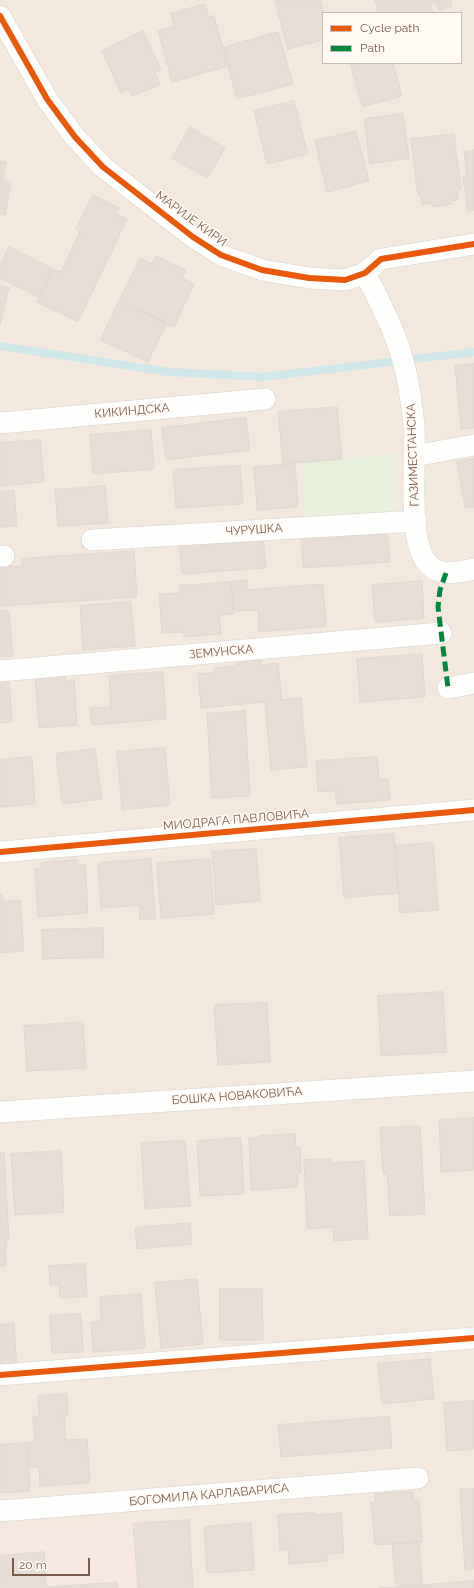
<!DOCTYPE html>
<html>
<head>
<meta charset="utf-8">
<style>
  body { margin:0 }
  #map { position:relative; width:474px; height:1588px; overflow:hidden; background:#f9f5f0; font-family:Raleway,sans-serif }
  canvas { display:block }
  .legend { position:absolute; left:322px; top:12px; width:140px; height:52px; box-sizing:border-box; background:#fffaf3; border:1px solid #cabbb1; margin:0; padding:5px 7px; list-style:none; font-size:12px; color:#7a5c4d }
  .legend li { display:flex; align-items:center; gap:8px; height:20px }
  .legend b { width:20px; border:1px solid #cabbb1 }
  .scale { position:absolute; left:12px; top:1558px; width:78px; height:18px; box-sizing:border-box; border:2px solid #7a5c4d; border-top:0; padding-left:5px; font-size:12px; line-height:14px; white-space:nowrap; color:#7a5c4d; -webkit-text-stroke:3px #fffaf3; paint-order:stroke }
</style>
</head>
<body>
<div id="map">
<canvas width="474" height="1588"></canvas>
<ul class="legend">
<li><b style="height:5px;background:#e8590c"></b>Cycle path</li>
<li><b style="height:5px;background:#00873e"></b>Path</li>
</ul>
<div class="scale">20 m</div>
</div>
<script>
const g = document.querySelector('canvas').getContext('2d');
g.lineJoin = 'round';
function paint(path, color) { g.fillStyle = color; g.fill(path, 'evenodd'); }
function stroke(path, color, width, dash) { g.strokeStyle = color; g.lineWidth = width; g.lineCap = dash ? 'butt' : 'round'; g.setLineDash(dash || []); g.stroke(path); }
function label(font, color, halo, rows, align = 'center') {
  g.font = font + ' Raleway,sans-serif'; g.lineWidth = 3; g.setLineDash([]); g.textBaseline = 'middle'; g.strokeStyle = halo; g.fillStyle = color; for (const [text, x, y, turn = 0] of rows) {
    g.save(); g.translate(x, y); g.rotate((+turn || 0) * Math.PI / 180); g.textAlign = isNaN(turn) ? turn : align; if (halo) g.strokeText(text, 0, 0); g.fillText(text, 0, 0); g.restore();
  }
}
paint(new Path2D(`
  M 0,0 L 474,0 L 474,1588 L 0,1588 ZM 323,13 L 461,13 L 461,63 L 323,63 Z`), '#f2e8de');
paint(new Path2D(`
  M 133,1519 L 138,1588 L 0,1588 L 0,1528 Z`), '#f6e8e1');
paint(new Path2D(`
  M 394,454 L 394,511 L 305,517 L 302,463 Z`), '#e7f0db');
stroke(new Path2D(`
  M 0,346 L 169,372 L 263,377 L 474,352`), '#d0e8ea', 8);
const building = new Path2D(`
  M 275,0 L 320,0 L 324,13 L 323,40 L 288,49 Z
  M 375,0 L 429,0 L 433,13 L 379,13 Z
  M 431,0 L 450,0 L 452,6 L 439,10 L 436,2 L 432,3 Z
  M 205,4 L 209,17 L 214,16 L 228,66 L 172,82 L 158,31 L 174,27 L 171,14 Z
  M 143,31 L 161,69 L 155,73 L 160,85 L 132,96 L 129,89 L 121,93 L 102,51 Z
  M 278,32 L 293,84 L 237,99 L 223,48 Z
  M 350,63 L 393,63 L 402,96 L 363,107 Z
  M 294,101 L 308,154 L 267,164 L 254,111 Z
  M 403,114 L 409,158 L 370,164 L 364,119 Z
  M 190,127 L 225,148 L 207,178 L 172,158 Z
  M 356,131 L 369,181 L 327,192 L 315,141 Z
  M 454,134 L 461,190 L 457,190 L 458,200 L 451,201 L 451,204 L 433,207 L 432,203 L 422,205 L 421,195 L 418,196 L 411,139 Z
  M 474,150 L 474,210 L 468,211 L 463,177 L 467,176 L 464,152 Z
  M 0,161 L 6,162 L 3,181 L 11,182 L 5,215 L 0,214 Z
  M 93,195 L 119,208 L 116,214 L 127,219 L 78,322 L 37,302 L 53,269 L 61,272 L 80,232 L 76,230 Z
  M 9,247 L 53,269 L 39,297 L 0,278 L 0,267 Z
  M 156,256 L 186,270 L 182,278 L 194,284 L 174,327 L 119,301 L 140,258 L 152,264 Z
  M 0,286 L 9,288 L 0,325 Z
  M 119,301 L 167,323 L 148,362 L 101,340 Z
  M 474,364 L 474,428 L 461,429 L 455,366 Z
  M 337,407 L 342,459 L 283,464 L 278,412 Z
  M 246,418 L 250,450 L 166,460 L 162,428 Z
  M 151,430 L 154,469 L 93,474 L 90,435 Z
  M 40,440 L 44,482 L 0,486 L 0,443 Z
  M 474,459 L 474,507 L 465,508 L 457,462 Z
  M 295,464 L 298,507 L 257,510 L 254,467 Z
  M 240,466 L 243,504 L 176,508 L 173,470 Z
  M 105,486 L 108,523 L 58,526 L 55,490 Z
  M 14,491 L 17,526 L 0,527 L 0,492 Z
  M 387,527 L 390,562 L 303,568 L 301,533 Z
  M 263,537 L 266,568 L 182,574 L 179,544 Z
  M 134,551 L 137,597 L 0,606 L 0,567 L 22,566 L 22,559 Z
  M 247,580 L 248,590 L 323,584 L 326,626 L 259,632 L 258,610 L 233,611 L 231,582 Z
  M 422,581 L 424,618 L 375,622 L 372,585 Z
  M 231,582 L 234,614 L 219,615 L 221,634 L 184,637 L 183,632 L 162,633 L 159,594 L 180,593 L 180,586 Z
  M 131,602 L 135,646 L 83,650 L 80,606 Z
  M 0,611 L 9,611 L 13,656 L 0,657 Z
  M 422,654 L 425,697 L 360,702 L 357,659 Z
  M 261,660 L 261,665 L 278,663 L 282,700 L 301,698 L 307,767 L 271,770 L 265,702 L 201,708 L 198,674 L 215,672 L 214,668 L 236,666 L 236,663 Z
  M 163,672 L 166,719 L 92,725 L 90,708 L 111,707 L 109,676 Z
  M 65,674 L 65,681 L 74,680 L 77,725 L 39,728 L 35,677 Z
  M 9,680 L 12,722 L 0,723 L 0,681 Z
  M 245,711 L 250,796 L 212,798 L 207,714 Z
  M 165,748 L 170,805 L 122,810 L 117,752 Z
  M 95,749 L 102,799 L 62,804 L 56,754 Z
  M 32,757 L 35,804 L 0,807 L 0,760 Z
  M 377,757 L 379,779 L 388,779 L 390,800 L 336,804 L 336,791 L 318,792 L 316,761 Z
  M 394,834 L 398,893 L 344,898 L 339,838 Z
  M 433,843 L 438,910 L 400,913 L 395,846 Z
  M 256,849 L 260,901 L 216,905 L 212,852 Z
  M 151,859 L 155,918 L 140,920 L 139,905 L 101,908 L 98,863 Z
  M 210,859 L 214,914 L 161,918 L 157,863 Z
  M 77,860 L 77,866 L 85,865 L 88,913 L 38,917 L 35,869 L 42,868 L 42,863 Z
  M 0,894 L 2,894 L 3,902 L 20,900 L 24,951 L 0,953 Z
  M 103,928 L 104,957 L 43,959 L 42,930 Z
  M 443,992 L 446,1052 L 381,1056 L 378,996 Z
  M 267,1003 L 270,1062 L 218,1065 L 214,1005 Z
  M 83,1022 L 86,1068 L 27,1071 L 24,1026 Z
  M 474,1118 L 474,1170 L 441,1172 L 439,1120 Z
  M 420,1126 L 425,1214 L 390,1216 L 387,1173 L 383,1174 L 380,1128 Z
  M 295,1134 L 296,1147 L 300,1147 L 301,1174 L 297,1174 L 298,1187 L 251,1190 L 249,1138 L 259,1138 L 259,1136 Z
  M 241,1138 L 244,1194 L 200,1196 L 197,1141 Z
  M 185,1141 L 190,1206 L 145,1209 L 141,1143 Z
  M 61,1151 L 64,1212 L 15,1215 L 11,1154 Z
  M 0,1152 L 4,1152 L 9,1239 L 6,1239 L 7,1248 L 5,1248 L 6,1266 L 0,1267 Z
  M 318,1159 L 332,1159 L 332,1163 L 364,1161 L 368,1239 L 334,1241 L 333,1227 L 307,1229 L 304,1160 Z
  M 190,1223 L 192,1244 L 137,1249 L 135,1228 Z
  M 85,1264 L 87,1297 L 60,1298 L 59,1285 L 50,1285 L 49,1266 Z
  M 197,1279 L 203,1344 L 161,1348 L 155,1283 Z
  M 220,1289 L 262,1289 L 263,1340 L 220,1340 Z
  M 141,1294 L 145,1348 L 93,1352 L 91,1322 L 101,1321 L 100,1297 Z
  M 81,1314 L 83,1352 L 52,1353 L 50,1316 Z
  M 14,1324 L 17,1366 L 0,1367 L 0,1325 Z
  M 430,1359 L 434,1399 L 382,1404 L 378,1364 Z
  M 67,1394 L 68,1415 L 64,1415 L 66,1440 L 87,1439 L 90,1483 L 40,1486 L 39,1467 L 29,1467 L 27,1443 L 35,1442 L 33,1416 L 39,1416 L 38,1396 Z
  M 474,1401 L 474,1449 L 447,1451 L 444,1403 Z
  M 389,1417 L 392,1448 L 281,1457 L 278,1425 Z
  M 27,1443 L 30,1491 L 0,1493 L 0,1445 Z
  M 474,1489 L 474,1569 L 465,1570 L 460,1490 Z
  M 413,1492 L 414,1500 L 419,1500 L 422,1542 L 375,1545 L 371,1503 L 375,1503 L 375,1494 Z
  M 314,1513 L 315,1515 L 341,1513 L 344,1553 L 327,1554 L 327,1561 L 289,1564 L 288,1549 L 280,1550 L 278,1515 Z
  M 189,1520 L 193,1588 L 138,1588 L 133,1524 Z
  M 251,1523 L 254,1570 L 207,1573 L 204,1527 Z
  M 419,1542 L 422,1585 L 396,1587 L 392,1544 Z
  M 44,1552 L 46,1587 L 118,1582 L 118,1588 L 0,1588 L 0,1556 Z
  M 474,1581 L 474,1588 L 379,1588 L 422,1585 Z`);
paint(building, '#e6ded7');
stroke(building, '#e2d8d2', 1);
const street = new Path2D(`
  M 0,16 L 47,99 L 75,137 L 103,167 L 193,237 L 221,255 L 262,270 L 309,278 L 345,280 L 365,273 L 381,259 L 474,244
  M 365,273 C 385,312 402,344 409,388 C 411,401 413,415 414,428 C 416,459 408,536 425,560 C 437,578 455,573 474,569
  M 0,423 L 265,399
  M 414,456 L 474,445
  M 92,540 L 416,521
  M 0,556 L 4,556
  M 0,671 L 441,633
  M 448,688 L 474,683
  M 0,852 L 474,810
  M 0,1112 L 474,1081
  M 0,1375 L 474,1338
  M 0,1511 L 418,1478`);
stroke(street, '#d7d1cb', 22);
stroke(street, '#fefefd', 21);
stroke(new Path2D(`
  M 446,573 L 440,590 L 438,607 L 448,688`), '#00873e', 5, [10, 5]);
stroke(new Path2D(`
  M 0,16 L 47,99 L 75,137 L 103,167 L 193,237 L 221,255 L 262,270 L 309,278 L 345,280 L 365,273 L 381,259 L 474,244
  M 0,852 L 474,810
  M 0,1375 L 474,1338`), '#e8590c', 6);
label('12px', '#7a5c4d', '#fffaf3', [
  ["МАРИЈЕ КИРИ",191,219,36],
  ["КИКИНДСКА",132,411,-5],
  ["ГАЗИМЕСТАНСКА",413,455,-92],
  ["ЧУРУШКА",254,530,-4],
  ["ЗЕМУНСКА",221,652,-5],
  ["МИОДРАГА ПАВЛОВИЋА",236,820,-5],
  ["БОШКА НОВАКОВИЋА",237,1096,-4],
  ["БОГОМИЛА КАРЛАВАРИСА",209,1495,-5]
]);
</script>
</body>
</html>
